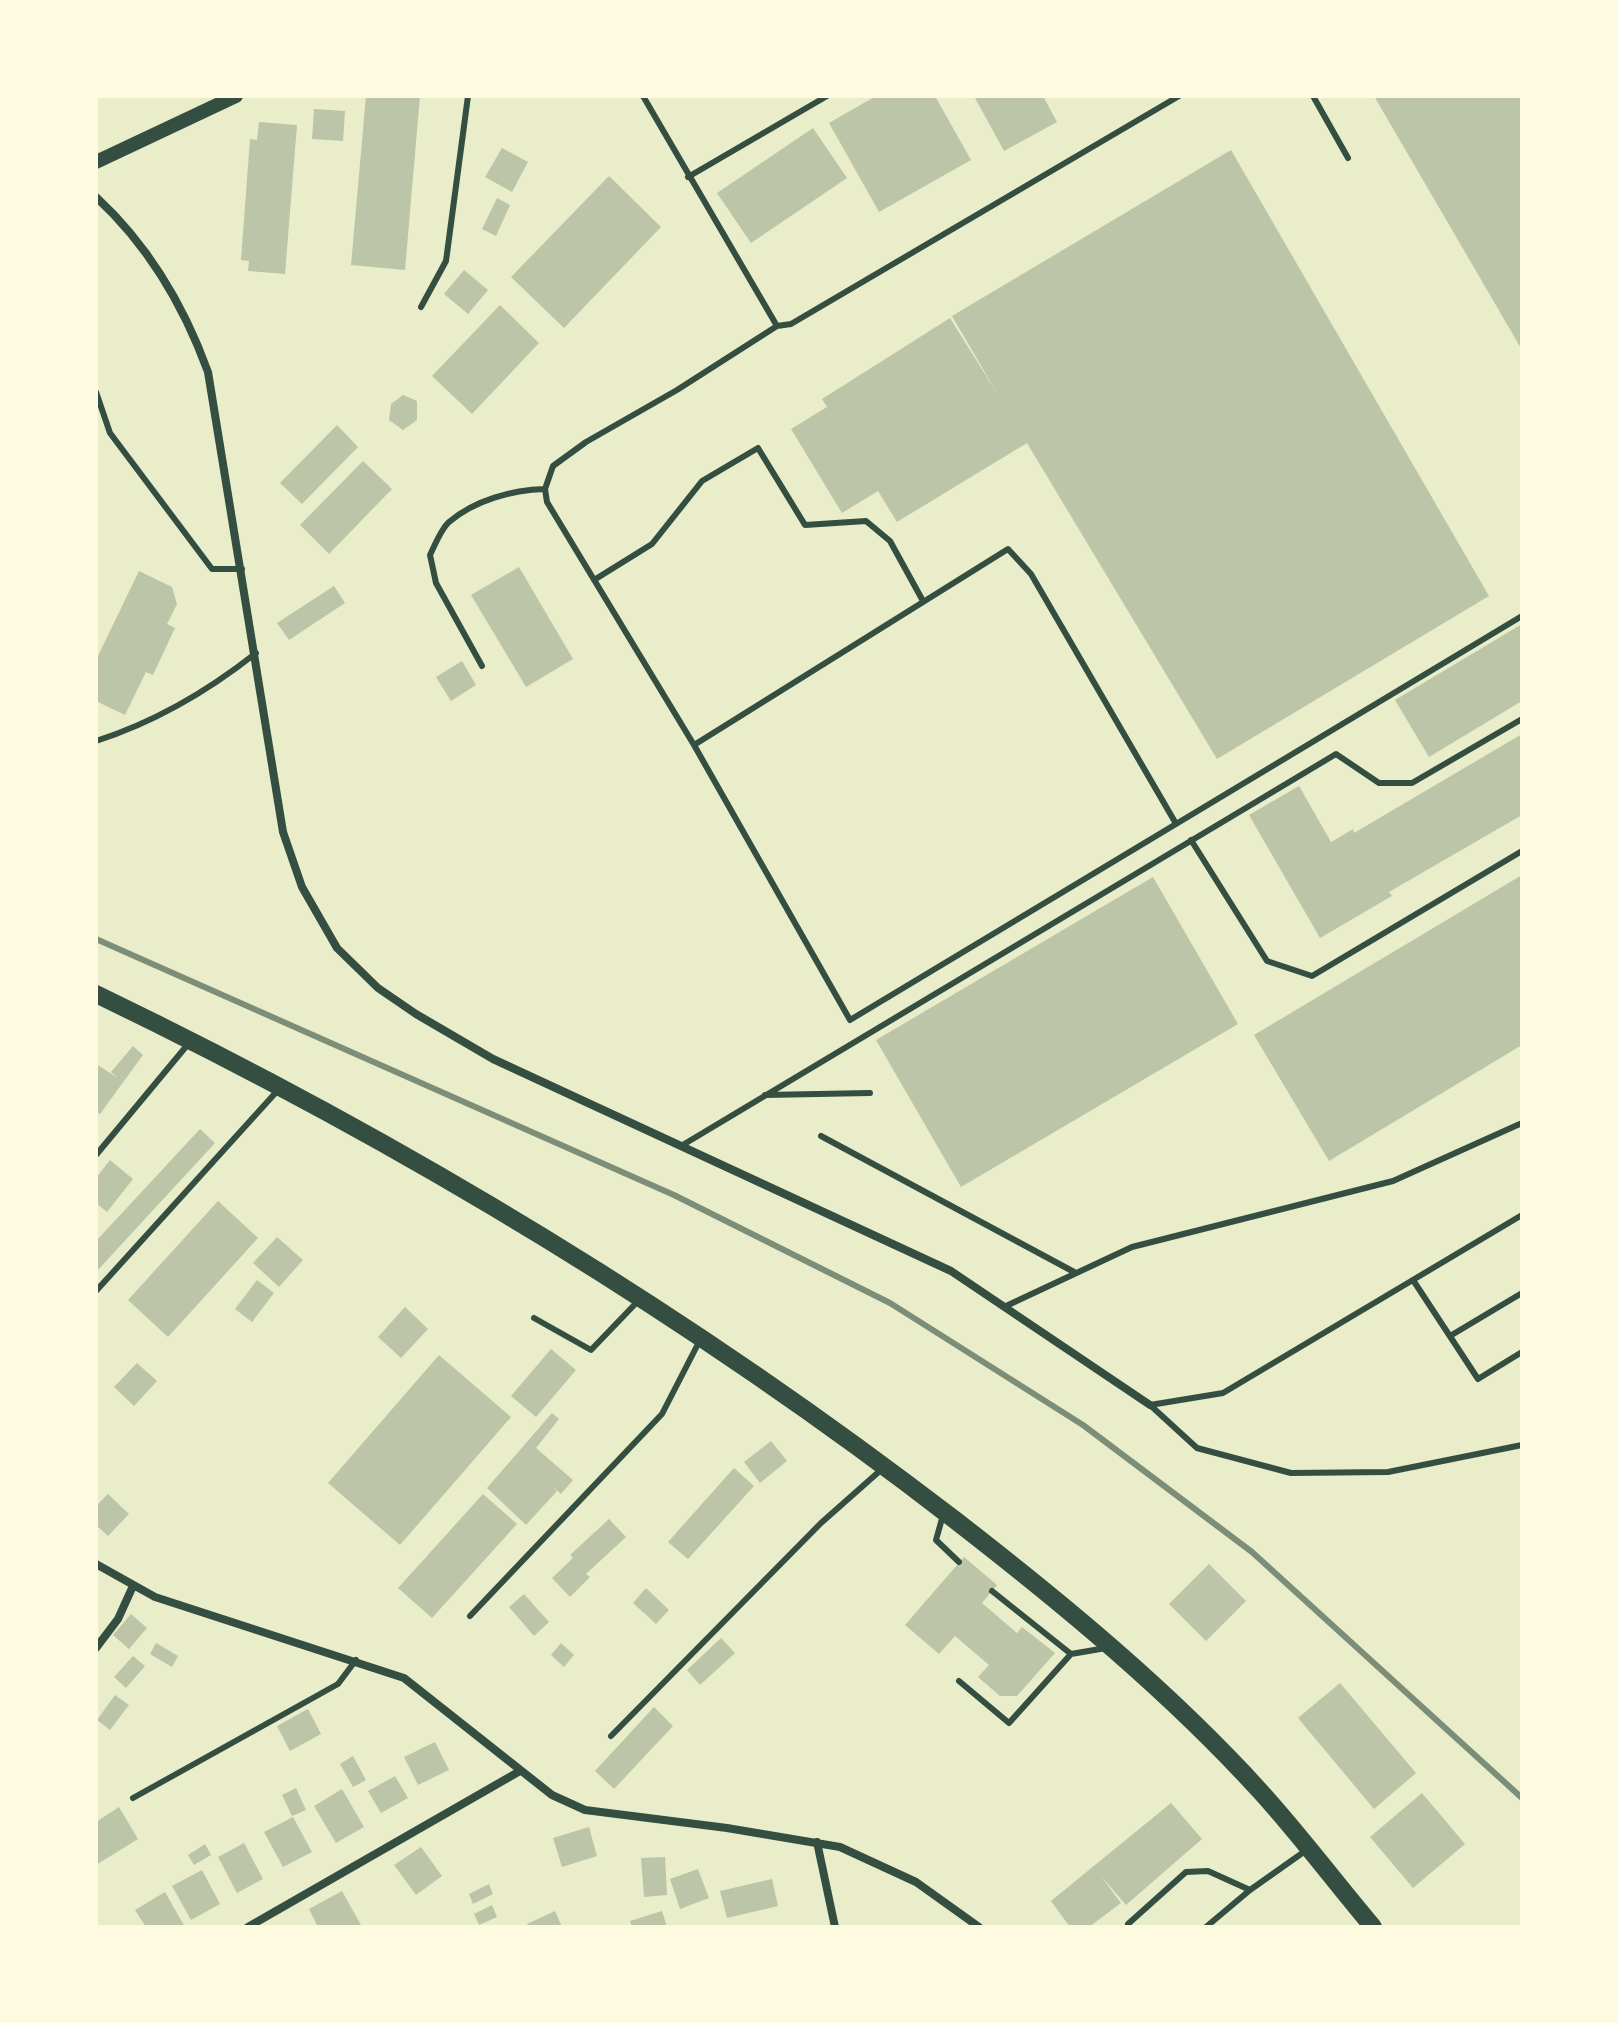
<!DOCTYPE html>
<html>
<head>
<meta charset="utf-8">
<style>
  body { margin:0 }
  #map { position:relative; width:1618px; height:2023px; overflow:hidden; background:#e9edc9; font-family:"Open Sans",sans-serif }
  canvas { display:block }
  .frame { position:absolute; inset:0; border:98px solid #fefae0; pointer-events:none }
</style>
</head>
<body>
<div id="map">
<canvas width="1618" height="2023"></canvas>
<div class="frame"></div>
</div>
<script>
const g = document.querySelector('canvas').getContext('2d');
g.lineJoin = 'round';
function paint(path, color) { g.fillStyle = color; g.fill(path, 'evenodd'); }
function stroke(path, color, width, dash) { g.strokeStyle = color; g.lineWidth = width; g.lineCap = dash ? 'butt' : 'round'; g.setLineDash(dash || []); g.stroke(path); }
paint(new Path2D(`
  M 366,96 L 420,96 L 405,270 L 351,265 Z
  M 876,96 L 935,96 L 971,160 L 879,212 L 829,123 Z
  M 974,96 L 1043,96 L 1057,122 L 1004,151 Z
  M 1374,96 L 1522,96 L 1522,350 Z
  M 314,109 L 345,111 L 343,141 L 312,139 Z
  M 259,122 L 297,125 L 285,274 L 248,271 L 249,261 L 241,260 L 250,139 L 257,140 Z
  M 813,128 L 847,178 L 751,243 L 717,193 Z
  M 502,148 L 528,162 L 512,192 L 485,177 Z
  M 1231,150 L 1489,596 L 1217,759 L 1027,443 L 897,522 L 878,491 L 842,513 L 791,429 L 827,407 L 822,399 L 950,318 L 998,395 L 952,316 Z
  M 609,176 L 661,227 L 564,328 L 511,277 Z
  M 497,198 L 510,205 L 496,236 L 482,229 Z
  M 464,270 L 488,290 L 468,314 L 444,294 Z
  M 500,305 L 539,343 L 472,414 L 432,376 Z
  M 403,395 L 417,401 L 417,420 L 403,430 L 389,420 L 391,404 Z
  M 337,425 L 358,447 L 302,504 L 280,483 Z
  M 363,461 L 392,489 L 329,554 L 300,525 Z
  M 519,567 L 573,659 L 526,687 L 471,595 Z
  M 139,571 L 172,587 L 177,604 L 167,624 L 175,628 L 153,675 L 146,672 L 125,715 L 96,701 L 96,660 Z
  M 334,586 L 345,603 L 289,640 L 277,623 Z
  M 1522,624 L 1522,701 L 1429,757 L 1395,700 Z
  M 462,661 L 476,685 L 451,701 L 436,677 Z
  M 1522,734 L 1522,815 L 1389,892 L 1392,896 L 1320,938 L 1249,815 L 1299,786 L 1331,842 L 1353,829 L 1354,833 Z
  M 1522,875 L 1522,1045 L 1329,1161 L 1254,1035 Z
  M 1153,877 L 1238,1024 L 961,1187 L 876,1040 Z
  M 133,1046 L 143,1055 L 100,1114 L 96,1111 L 96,1064 L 118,1078 L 111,1072 Z
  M 200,1129 L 215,1143 L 96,1272 L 96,1241 Z
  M 110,1160 L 133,1179 L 107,1212 L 96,1203 L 96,1178 Z
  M 218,1201 L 258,1238 L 168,1337 L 128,1300 Z
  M 277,1237 L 303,1260 L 279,1287 L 253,1263 Z
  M 257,1280 L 274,1293 L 252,1322 L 235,1309 Z
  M 405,1307 L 428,1329 L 401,1358 L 378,1337 Z
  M 551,1349 L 576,1370 L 536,1417 L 511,1396 Z
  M 439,1355 L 511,1417 L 400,1545 L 328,1483 Z
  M 137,1363 L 157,1381 L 134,1406 L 114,1387 Z
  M 552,1413 L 559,1419 L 536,1448 L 573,1480 L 561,1494 L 546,1481 L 557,1491 L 526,1525 L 487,1488 Z
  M 771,1441 L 787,1461 L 760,1483 L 744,1462 Z
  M 734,1468 L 754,1486 L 688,1559 L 668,1542 Z
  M 108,1494 L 129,1514 L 108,1536 L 96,1525 L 96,1506 Z
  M 483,1494 L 517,1524 L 432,1618 L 398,1588 Z
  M 609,1519 L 626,1537 L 586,1574 L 590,1577 L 570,1597 L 552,1578 L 573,1558 L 570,1555 Z
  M 964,1557 L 997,1585 L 982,1603 L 1017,1633 L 1022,1627 L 1055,1653 L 1017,1696 L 1000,1696 L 978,1677 L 989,1665 L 955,1636 L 939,1654 L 905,1625 Z
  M 1209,1564 L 1246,1601 L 1206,1641 L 1169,1604 Z
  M 646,1588 L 669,1610 L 656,1624 L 633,1603 Z
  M 524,1594 L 549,1622 L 534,1636 L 509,1607 Z
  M 131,1614 L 147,1628 L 129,1649 L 113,1635 Z
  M 721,1638 L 735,1653 L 700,1685 L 687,1670 Z
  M 156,1643 L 178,1656 L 172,1667 L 150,1654 Z
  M 561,1643 L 574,1655 L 564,1667 L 551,1655 Z
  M 133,1656 L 145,1666 L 126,1688 L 114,1677 Z
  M 1340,1683 L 1416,1773 L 1374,1809 L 1298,1718 Z
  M 115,1695 L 129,1705 L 110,1730 L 97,1720 Z
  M 654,1707 L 673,1726 L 614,1789 L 595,1771 Z
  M 308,1709 L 321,1734 L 290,1751 L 277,1726 Z
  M 435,1742 L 449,1770 L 418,1785 L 404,1757 Z
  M 353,1756 L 366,1780 L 353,1787 L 340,1764 Z
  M 395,1776 L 408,1798 L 381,1813 L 368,1791 Z
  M 296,1788 L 306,1810 L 292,1816 L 282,1795 Z
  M 342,1789 L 364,1827 L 336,1843 L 314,1806 Z
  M 1422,1793 L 1465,1844 L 1413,1888 L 1370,1837 Z
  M 1171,1803 L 1202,1839 L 1126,1905 L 1101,1876 L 1121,1903 L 1089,1927 L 1070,1927 L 1051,1901 Z
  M 119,1807 L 138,1839 L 96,1865 L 96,1822 Z
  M 293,1817 L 312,1852 L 283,1867 L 264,1832 Z
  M 589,1827 L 597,1856 L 562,1867 L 553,1838 Z
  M 244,1843 L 263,1879 L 237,1893 L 218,1857 Z
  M 205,1844 L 211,1855 L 194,1865 L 188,1855 Z
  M 421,1847 L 442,1876 L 416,1895 L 394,1865 Z
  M 665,1857 L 667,1895 L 644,1897 L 641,1858 Z
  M 698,1869 L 709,1898 L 680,1909 L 670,1879 Z
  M 202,1870 L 220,1904 L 191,1920 L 172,1886 Z
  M 772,1879 L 778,1906 L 727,1918 L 720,1891 Z
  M 489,1884 L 493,1894 L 473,1904 L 469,1894 Z
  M 342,1891 L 362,1927 L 318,1927 L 309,1909 Z
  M 165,1892 L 185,1927 L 146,1927 L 135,1910 Z
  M 492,1905 L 497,1917 L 479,1925 L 474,1914 Z
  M 555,1911 L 562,1927 L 528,1927 L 527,1924 Z
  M 662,1911 L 667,1927 L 632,1927 L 630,1921 Z`), '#bcc5a7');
stroke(new Path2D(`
  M 643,96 L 777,326
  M 1179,96 L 791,324 L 777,326 L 677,390 L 586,442 L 553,466 L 545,489 L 547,502 L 694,745 L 850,1020 L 1522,616
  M 1313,96 L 1348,158
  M 688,177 L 827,96
  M 421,307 L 446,261 L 468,96
  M 96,392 L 110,433 L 212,569 L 242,569
  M 594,580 L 652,544 L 702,481 L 758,448 L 805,525 L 866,521 L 890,541 L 923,601
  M 482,666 L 436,583 L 430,555 C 435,545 441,529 449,522 C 475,500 512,490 545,489
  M 96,741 C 155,722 208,691 256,653
  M 694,745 L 1008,549 L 1031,574 L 1175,822
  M 1191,840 L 1267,961 L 1312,976 L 1522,851
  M 765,1095 L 870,1093
  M 821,1136 L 1076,1273
  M 681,1146 L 1336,754 L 1379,783 L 1412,783 L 1522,719
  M 96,1155 L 189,1043
  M 1413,1280 L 1478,1379 L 1522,1352
  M 96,1291 L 279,1089
  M 1006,1306 L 1132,1247 L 1393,1181 L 1522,1123
  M 534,1318 L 591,1350 L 639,1300
  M 1450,1336 L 1522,1293
  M 1150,1405 L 1223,1393 L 1522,1215
  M 1150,1405 L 1197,1448 L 1291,1473 L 1388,1472 L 1522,1445
  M 943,1515 L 936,1540 L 959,1562
  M 992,1591 L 1071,1654 L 1106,1648
  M 470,1616 L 662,1414 L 699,1342
  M 959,1681 L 1009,1723 L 1071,1654
  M 611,1736 L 821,1523 L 882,1469
  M 133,1798 L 338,1684 L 356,1660
  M 1128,1924 L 1186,1872 L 1208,1871 L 1250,1890 L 1308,1849
  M 1206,1927 L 1250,1890`), '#344e41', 6);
stroke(new Path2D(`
  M 96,197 C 148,245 184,306 208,372 L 283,832 L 302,887 L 337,948 L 378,988 L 416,1014 L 493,1059 L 951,1271 L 1150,1405
  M 96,1564 L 155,1597 L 404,1678 L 552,1795 L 585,1810 L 727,1828 L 840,1847 L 916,1882 L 979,1927
  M 96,1648 L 118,1619 L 133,1586
  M 817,1842 L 835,1927
  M 248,1927 L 520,1771`), '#344e41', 8);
stroke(new Path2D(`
  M 96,162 L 236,96`), '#344e41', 14);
stroke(new Path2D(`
  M 96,994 C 399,1140 689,1315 955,1520 C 1062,1603 1169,1691 1260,1791 C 1300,1835 1335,1882 1373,1927`), '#344e41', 18);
stroke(new Path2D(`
  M 96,939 L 674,1195 L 890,1303 L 1083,1425 L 1252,1552 L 1522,1798`), '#7c8e77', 6);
</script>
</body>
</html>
